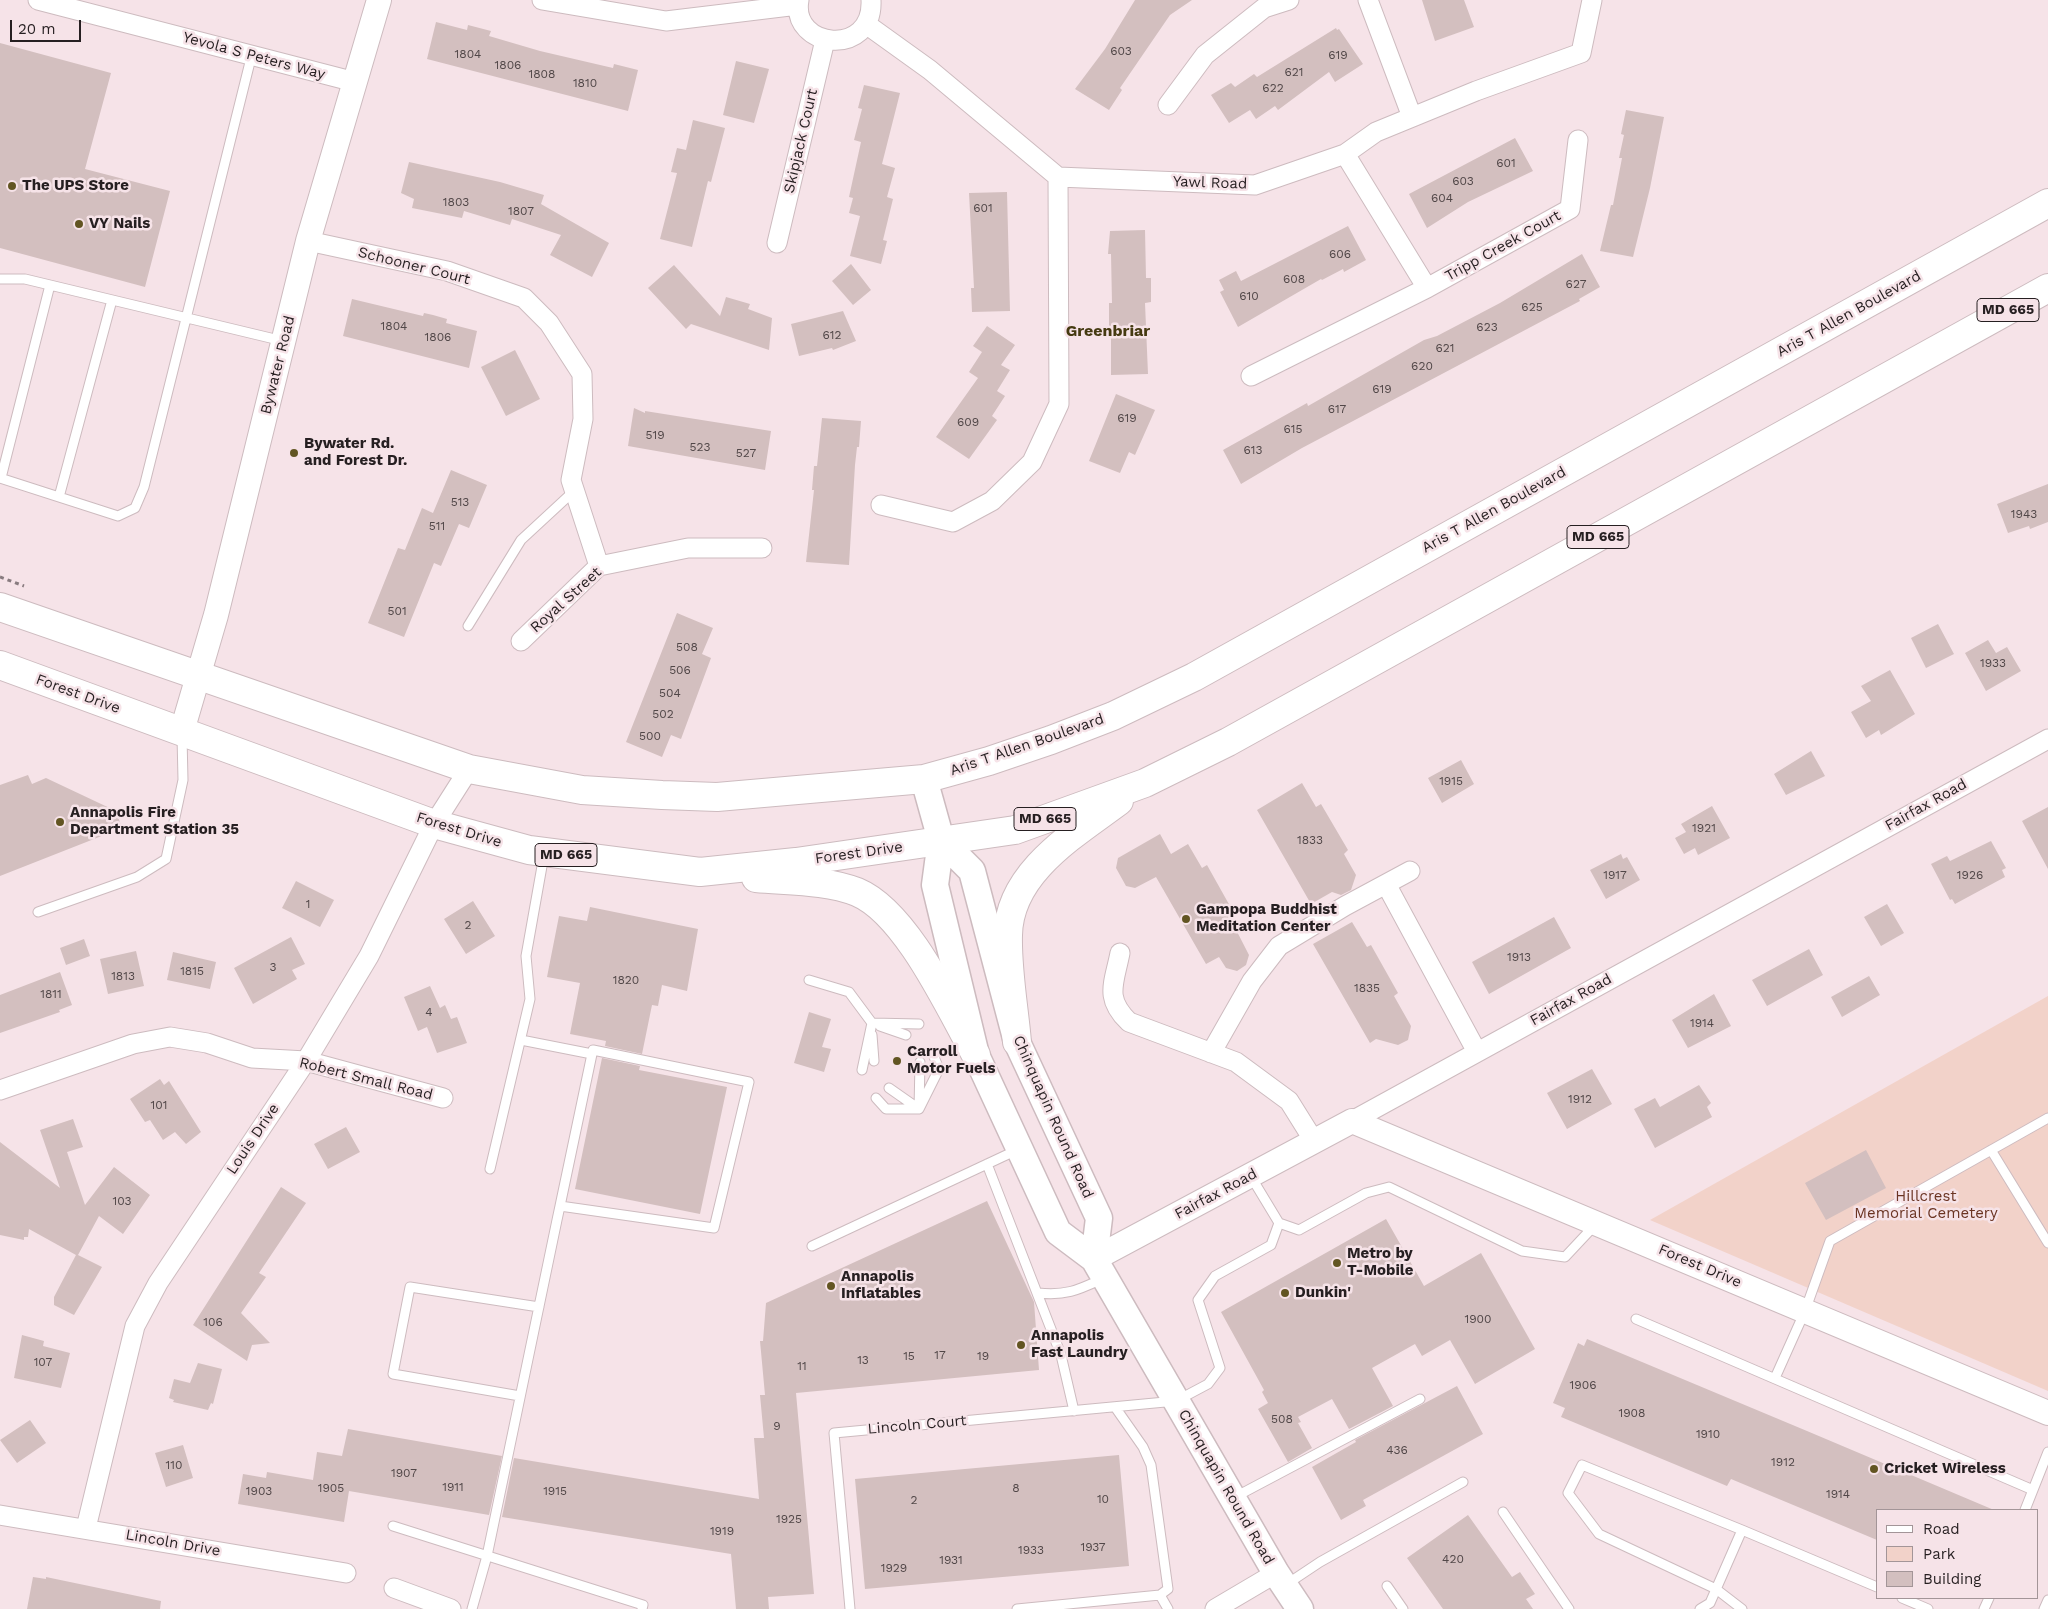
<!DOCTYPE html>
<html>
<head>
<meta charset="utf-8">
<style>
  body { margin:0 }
  #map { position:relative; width:2048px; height:1609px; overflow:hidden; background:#f6e3e8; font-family:"Work Sans",sans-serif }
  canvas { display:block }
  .legend { position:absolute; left:1876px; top:1509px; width:162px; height:90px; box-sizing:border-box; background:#f6e3e8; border:1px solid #a39598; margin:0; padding:6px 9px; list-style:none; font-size:15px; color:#261f21 }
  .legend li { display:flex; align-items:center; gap:10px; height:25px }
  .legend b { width:25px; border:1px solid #a39598 }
  .scale { position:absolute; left:10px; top:20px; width:71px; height:22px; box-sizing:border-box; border:2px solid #261f21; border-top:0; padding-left:6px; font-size:15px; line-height:18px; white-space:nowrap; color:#261f21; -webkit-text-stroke:4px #f6e3e8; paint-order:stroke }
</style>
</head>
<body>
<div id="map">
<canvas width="2048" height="1609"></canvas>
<ul class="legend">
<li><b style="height:6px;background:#fff"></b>Road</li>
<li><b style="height:14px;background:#f2d2c9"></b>Park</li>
<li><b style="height:14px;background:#d3bfbf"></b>Building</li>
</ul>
<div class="scale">20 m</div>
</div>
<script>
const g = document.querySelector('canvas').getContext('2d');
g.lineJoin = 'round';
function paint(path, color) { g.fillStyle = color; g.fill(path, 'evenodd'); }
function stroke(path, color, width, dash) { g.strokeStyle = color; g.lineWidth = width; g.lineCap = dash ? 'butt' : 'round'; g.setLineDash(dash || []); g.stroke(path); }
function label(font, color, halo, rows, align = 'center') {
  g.font = font + ' "Work Sans",sans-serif'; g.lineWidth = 5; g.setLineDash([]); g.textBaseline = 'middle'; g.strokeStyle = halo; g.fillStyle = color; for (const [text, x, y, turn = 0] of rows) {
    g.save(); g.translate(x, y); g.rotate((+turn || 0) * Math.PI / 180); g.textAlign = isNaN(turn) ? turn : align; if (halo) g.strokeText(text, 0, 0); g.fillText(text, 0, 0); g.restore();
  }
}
paint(new Path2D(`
  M 2048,996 L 2048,1391 L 1650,1220 Z`), '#f2d2c9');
paint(new Path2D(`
  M 1135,0 L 1192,0 L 1170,15 L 1120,88 L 1122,90 L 1109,110 L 1075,89 L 1105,49 Z
  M 1422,0 L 1464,0 L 1474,27 L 1435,41 Z
  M 436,22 L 467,30 L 468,25 L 491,31 L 489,36 L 540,51 L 613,68 L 614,64 L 638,70 L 628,111 L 427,59 Z
  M 1336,28 L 1337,30 L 1339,29 L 1363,64 L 1335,82 L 1329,72 L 1278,110 L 1275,106 L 1256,119 L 1250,110 L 1229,123 L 1211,95 L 1231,83 L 1235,87 L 1254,74 L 1257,77 Z
  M 0,43 L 111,73 L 85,169 L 170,191 L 145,287 L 0,248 Z
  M 736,61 L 769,69 L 754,123 L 723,115 Z
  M 864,85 L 900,93 L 882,164 L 895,168 L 887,197 L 893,199 L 883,240 L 887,241 L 881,264 L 850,256 L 860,216 L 849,213 L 853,198 L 849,197 L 861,142 L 854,140 L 862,109 L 858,108 Z
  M 1626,110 L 1664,117 L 1650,188 L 1633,257 L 1600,251 L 1611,205 L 1613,205 L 1622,158 L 1619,158 L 1624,135 L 1621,134 Z
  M 693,120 L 725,128 L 711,182 L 708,181 L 692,247 L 660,239 L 677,173 L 671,172 L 677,148 L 686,150 Z
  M 1515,138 L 1533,171 L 1468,202 L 1427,228 L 1409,194 Z
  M 409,162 L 500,182 L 544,195 L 541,204 L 609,243 L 592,277 L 550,255 L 561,235 L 512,219 L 510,225 L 464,211 L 462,218 L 412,208 L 414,199 L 401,193 Z
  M 1007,192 L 1010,311 L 972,312 L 971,288 L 974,288 L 969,193 Z
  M 1348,226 L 1366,260 L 1344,272 L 1343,269 L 1322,280 L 1321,279 L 1238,327 L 1220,292 L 1224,290 L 1219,280 L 1236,271 L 1241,281 Z
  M 1145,230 L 1146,278 L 1151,278 L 1151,302 L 1145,303 L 1148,374 L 1111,375 L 1111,327 L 1109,327 L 1109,303 L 1112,303 L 1111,254 L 1108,254 L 1110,231 Z
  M 1582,254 L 1600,287 L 1579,299 L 1580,301 L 1302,448 L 1241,484 L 1223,450 L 1307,403 L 1308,406 L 1424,340 L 1437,336 L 1500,303 Z
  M 851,264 L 871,290 L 853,305 L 832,281 Z
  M 674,265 L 720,316 L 726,297 L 750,304 L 748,309 L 772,318 L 769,350 L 691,324 L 686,329 L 648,288 Z
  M 352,299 L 423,316 L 424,313 L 433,315 L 447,319 L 446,323 L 477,331 L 469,368 L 343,336 Z
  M 843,311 L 856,341 L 833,350 L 832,348 L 799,356 L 791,324 Z
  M 987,326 L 1015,345 L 1001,365 L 1010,370 L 997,391 L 1005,396 L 992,416 L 997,420 L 969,459 L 936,437 L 978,378 L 969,372 L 982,352 L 973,346 Z
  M 515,350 L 540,399 L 506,416 L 481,367 Z
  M 1116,394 L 1155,410 L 1135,455 L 1129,452 L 1120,473 L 1089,461 Z
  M 634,408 L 645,413 L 645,411 L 771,431 L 765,470 L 628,446 Z
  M 822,418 L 861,421 L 859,447 L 857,447 L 855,465 L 849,565 L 806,562 L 814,490 L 812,490 L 814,466 L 817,466 Z
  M 451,470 L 487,485 L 469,528 L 459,524 L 441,566 L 434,563 L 404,637 L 368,623 L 398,548 L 405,550 L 422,508 L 433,513 Z
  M 2048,484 L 2048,522 L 2030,529 L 2029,526 L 2008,533 L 1997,504 Z
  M 677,613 L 713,628 L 702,654 L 711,658 L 681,739 L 671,735 L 662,757 L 626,742 Z
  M 1938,624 L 1954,654 L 1926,668 L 1911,638 Z
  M 1988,640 L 1996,653 L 2007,647 L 2021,671 L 1986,691 L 1965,653 Z
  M 1890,670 L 1915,714 L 1881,735 L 1879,730 L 1866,738 L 1851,712 L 1871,701 L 1861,686 Z
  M 1811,751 L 1825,776 L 1786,795 L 1774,774 Z
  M 1461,760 L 1474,784 L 1442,803 L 1428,778 Z
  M 28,775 L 32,784 L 46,778 L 116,811 L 122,828 L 0,876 L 0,785 Z
  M 1302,783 L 1316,807 L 1321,804 L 1348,850 L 1344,854 L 1356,875 L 1351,890 L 1341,895 L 1332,892 L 1311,904 L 1257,810 Z
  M 1712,806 L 1730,838 L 1698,855 L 1695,848 L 1684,854 L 1675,838 L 1686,832 L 1681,824 Z
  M 2048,807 L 2048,869 L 2022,821 Z
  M 1160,834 L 1171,854 L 1188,844 L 1202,868 L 1207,865 L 1235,915 L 1230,918 L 1249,955 L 1246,965 L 1237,971 L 1226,968 L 1219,957 L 1206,964 L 1156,877 L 1135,888 L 1126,886 L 1116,868 L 1118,858 Z
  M 1991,841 L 2006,868 L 2002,870 L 2005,877 L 1955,904 L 1952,899 L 1950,900 L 1931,864 L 1947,856 L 1950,861 Z
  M 1621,854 L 1623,859 L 1627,857 L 1640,880 L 1606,899 L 1590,870 Z
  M 296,881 L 334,900 L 320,927 L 282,908 Z
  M 473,901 L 495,936 L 466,954 L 444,919 Z
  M 1887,904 L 1904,933 L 1881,946 L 1864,917 Z
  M 590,907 L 698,929 L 687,991 L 662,985 L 658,1006 L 652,1005 L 642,1054 L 605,1046 L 606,1041 L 570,1034 L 580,983 L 547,977 L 559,916 L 587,921 Z
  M 1554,917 L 1571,948 L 1489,994 L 1472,962 Z
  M 1352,922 L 1367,947 L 1371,945 L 1398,993 L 1394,996 L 1411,1026 L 1408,1040 L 1398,1045 L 1376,1039 L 1370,1043 L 1313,944 Z
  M 291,937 L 305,964 L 292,970 L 297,979 L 253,1004 L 234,968 Z
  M 84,939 L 90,956 L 66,965 L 60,948 Z
  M 1809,949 L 1823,975 L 1767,1006 L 1752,980 Z
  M 136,951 L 144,986 L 108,994 L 100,959 Z
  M 173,952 L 216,962 L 210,989 L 167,980 Z
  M 60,972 L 72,1005 L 59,1010 L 60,1012 L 0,1033 L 0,995 Z
  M 1869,976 L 1880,995 L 1842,1017 L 1831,997 Z
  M 430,986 L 440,1008 L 445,1005 L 451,1019 L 457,1017 L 467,1043 L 437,1053 L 427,1027 L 418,1031 L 404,997 Z
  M 1714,994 L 1731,1026 L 1688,1048 L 1672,1020 Z
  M 809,1012 L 831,1019 L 822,1047 L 831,1049 L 824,1072 L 794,1063 Z
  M 602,1058 L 640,1066 L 639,1070 L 727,1087 L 700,1214 L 575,1189 Z
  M 1592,1069 L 1612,1104 L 1567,1129 L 1547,1093 Z
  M 160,1079 L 164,1085 L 169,1081 L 201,1132 L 186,1144 L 175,1132 L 163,1140 L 150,1120 L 145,1122 L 130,1099 Z
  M 1699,1085 L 1711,1103 L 1707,1107 L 1712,1117 L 1655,1148 L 1634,1109 L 1655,1098 L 1660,1107 Z
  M 73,1119 L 83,1147 L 67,1152 L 85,1205 L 114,1167 L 150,1195 L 123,1234 L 99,1216 L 78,1255 L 102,1267 L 74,1315 L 54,1305 L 54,1297 L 76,1255 L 29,1229 L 28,1237 L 24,1237 L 24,1240 L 0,1235 L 0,1142 L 60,1188 L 40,1130 Z
  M 346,1127 L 360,1152 L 328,1169 L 314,1144 Z
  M 1866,1150 L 1886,1188 L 1826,1220 L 1805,1183 Z
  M 281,1187 L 306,1203 L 259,1273 L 266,1277 L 241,1313 L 270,1343 L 252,1345 L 247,1361 L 193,1325 Z
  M 987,1201 L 1034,1302 L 1039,1370 L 796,1393 L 814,1594 L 768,1597 L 769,1609 L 736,1609 L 731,1554 L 502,1517 L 514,1458 L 759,1499 L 754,1438 L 764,1438 L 760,1395 L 765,1395 L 760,1341 L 763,1341 L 766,1303 Z
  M 1386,1219 L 1424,1286 L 1481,1253 L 1535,1349 L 1475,1384 L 1450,1340 L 1422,1356 L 1415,1344 L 1372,1368 L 1393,1406 L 1349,1429 L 1332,1399 L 1298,1417 L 1301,1422 L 1298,1423 L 1312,1448 L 1288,1462 L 1258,1409 L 1268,1403 L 1262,1392 L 1264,1390 L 1221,1312 Z
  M 22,1335 L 44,1341 L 43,1346 L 70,1353 L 61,1388 L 14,1378 Z
  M 1587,1339 L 1807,1431 L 1994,1510 L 1877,1510 L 1877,1540 L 1731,1479 L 1727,1486 L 1561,1417 L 1565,1408 L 1553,1403 L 1578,1343 L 1584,1346 Z
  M 198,1363 L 222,1369 L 213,1404 L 211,1403 L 208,1410 L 173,1402 L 174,1400 L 169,1398 L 174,1379 L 190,1383 Z
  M 1457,1386 L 1483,1434 L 1363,1500 L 1366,1506 L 1341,1520 L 1312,1467 L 1356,1442 L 1355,1440 Z
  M 30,1420 L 46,1443 L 17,1463 L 0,1440 Z
  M 348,1429 L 502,1456 L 489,1515 L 349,1491 L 344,1522 L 238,1504 L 243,1474 L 266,1478 L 267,1472 L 313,1480 L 317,1452 L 342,1456 Z
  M 183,1445 L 193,1478 L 166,1487 L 155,1453 Z
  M 1119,1455 L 1129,1566 L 865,1589 L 855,1479 Z
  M 1468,1515 L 1512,1577 L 1520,1572 L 1535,1594 L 1526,1599 L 1533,1609 L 1443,1609 L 1407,1558 Z
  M 33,1577 L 46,1579 L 46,1577 L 161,1601 L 160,1609 L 27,1609 Z`), '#d3bfbf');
const service = new Path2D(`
  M 0,279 L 25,279 L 283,341
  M 0,478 L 118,516 L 135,508 L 144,487 L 252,54
  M 1,478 L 50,285
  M 59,497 L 112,300
  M 468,626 L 521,540 L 574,491
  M 38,912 L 137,877 L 166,859 L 183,780 L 182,736
  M 809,980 L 849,992 L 872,1023
  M 880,1026 L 906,1035
  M 872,1035 L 874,1061
  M 521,1040 L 592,1054
  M 862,1070 L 872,1023 L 919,1024
  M 889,1088 L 919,1109 L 920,1062
  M 876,1098 L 886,1109 L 919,1109 L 939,1069 L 932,1052
  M 1991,1150 L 2048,1243
  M 987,1164 L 1061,1355 L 1074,1411
  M 490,1169 L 530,999 L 526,956 L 544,855
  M 1250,1175 L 1279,1223 L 1299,1230 L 1366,1193 L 1389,1187 L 1522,1251 L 1565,1257 L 1595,1225
  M 812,1246 L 1017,1150
  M 1038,1293 C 1066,1296 1078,1290 1102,1279
  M 1636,1319 L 2033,1490
  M 1775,1378 L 1805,1311 L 1830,1241 L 2048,1118
  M 520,1396 L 393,1374 L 410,1287 L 539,1307
  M 1235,1497 L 1420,1399
  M 2025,1510 L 2048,1452
  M 1503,1512 L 1569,1609
  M 393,1526 L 643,1605 L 642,1609
  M 1287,1584 L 1320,1562 L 1463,1482
  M 1387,1586 L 1403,1609
  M 1160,1595 L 1168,1609
  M 1902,1598 L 1928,1609
  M 472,1609 L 487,1556 L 557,1220 L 560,1206 L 592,1054 L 593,1050 L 749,1082 L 714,1228 L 560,1206
  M 850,1609 L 834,1433 L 1176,1401 L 1208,1384 L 1220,1368 L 1198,1300 L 1215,1276 L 1271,1245 L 1279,1223
  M 1017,1609 L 1160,1595 L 1168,1589 L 1151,1465 L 1143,1447 L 1115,1407
  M 1700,1609 L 1710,1603 L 1742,1530 L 1877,1587
  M 1742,1609 L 1716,1589 L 1599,1534 L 1568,1493 L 1582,1465 L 1742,1530
  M 1984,1609 L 1989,1598
  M 2044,1609 L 2048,1600`);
const minor = new Path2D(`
  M 38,0 L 355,82
  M 542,0 L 666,21 L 798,5
  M 799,0 C 790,49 874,58 871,0
  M 1368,0 L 1412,117
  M 866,24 L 930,70 L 1058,177 L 1255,185 L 1345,154 L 1376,132 L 1476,91 L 1581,53 L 1592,0
  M 1168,105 L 1205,55 L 1264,8 L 1289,0
  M 1345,154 L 1427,288
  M 308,241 L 447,271 L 524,298 L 549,323 L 582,374 L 583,419 L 571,480 L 599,566
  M 777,243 L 825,40
  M 1251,376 L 1427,288 L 1570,209 L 1578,140
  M 881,505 L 953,522 L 992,501 L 1032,462 L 1059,404 L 1058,177
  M 521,641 L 599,566 L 688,548 L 762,548
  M 1386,884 L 1477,1052
  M 1120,953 C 1114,984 1104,998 1129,1022 L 1236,1062 L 1289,1101 L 1314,1141
  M 1211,1053 L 1252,981 L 1279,946 L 1345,906 L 1410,871
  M 0,1090 L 133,1044 L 170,1037 L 207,1043 L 252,1058 L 306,1061 L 443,1098
  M 1352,1121 L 2048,739
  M 0,1515 L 346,1573
  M 86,1528 L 135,1326 L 158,1283 L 306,1061 L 369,956 L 434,824 L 469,769
  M 394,1588 L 451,1609
  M 1215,1609 L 1276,1573`);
const tertiary = new Path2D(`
  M 182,731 L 216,615 L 308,241 L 379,0
  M 1094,1259 L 1352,1121 L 2048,1413`);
const secondary = new Path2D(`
  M 924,779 L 941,840 L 935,885 L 976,1055 L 1058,1232 L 1094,1259 L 1276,1573 L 1300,1609
  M 941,840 L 972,871 L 1017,1042 L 1099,1218 L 1094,1259`);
const primary = new Path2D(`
  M 0,607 L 469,769 L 582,790 L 662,795 L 717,797 L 924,779 L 989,761 L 1051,740 L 1113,716 L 1194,677 L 2048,203
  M 0,665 L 434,824 L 529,850 L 700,872 L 796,862 L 1015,830 L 1145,783 L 1228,742 L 2048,288
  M 756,878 C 788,881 827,880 857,892 C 907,913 950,1009 976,1055
  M 1017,1042 C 1014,1007 1007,970 1008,935 C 1009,872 1075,834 1119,801`);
stroke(service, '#cdbbbf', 11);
stroke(minor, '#cdbbbf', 21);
stroke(tertiary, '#cdbbbf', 26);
stroke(secondary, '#cdbbbf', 29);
stroke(primary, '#cdbbbf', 30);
stroke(new Path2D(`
  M 0,577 L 24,586`), '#887b7f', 3, [4, 4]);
stroke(service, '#fff', 9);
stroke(minor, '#fff', 19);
stroke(tertiary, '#fff', 24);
stroke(secondary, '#fff', 26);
stroke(primary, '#fff', 28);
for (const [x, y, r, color] of [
  [12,186,5,"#625522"],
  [79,224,5,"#625522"],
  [294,453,5,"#625522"],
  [60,822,5,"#625522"],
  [1186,919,5,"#625522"],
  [897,1061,5,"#625522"],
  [1337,1263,5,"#625522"],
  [831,1286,5,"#625522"],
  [1285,1293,5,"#625522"],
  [1021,1345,5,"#625522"],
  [1874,1469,5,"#625522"]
]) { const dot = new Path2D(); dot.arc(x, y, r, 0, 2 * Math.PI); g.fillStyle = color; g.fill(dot); stroke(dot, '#f6e3e8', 2); }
label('12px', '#514748', null, [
  ["603",1121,51],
  ["1804",468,54],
  ["619",1338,55],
  ["1806",508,65],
  ["621",1294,72],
  ["1808",542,74],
  ["1810",585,83],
  ["622",1273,88],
  ["601",1506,163],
  ["603",1463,181],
  ["604",1442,198],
  ["1803",456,202],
  ["601",983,208],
  ["1807",521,211],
  ["606",1340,254],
  ["608",1294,279],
  ["627",1576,284],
  ["610",1249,296],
  ["625",1532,307],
  ["1804",394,326],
  ["623",1487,327],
  ["612",832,335],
  ["1806",438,337],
  ["621",1445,348],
  ["620",1422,366],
  ["619",1382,389],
  ["617",1337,409],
  ["619",1127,418],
  ["609",968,422],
  ["615",1293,429],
  ["519",655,435],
  ["523",700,447],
  ["613",1253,450],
  ["527",746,453],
  ["513",460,502],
  ["1943",2024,514],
  ["511",437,526],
  ["501",397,611],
  ["508",687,647],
  ["1933",1993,663],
  ["506",680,670],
  ["504",670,693],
  ["502",663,714],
  ["500",650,736],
  ["1915",1451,781],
  ["1921",1704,828],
  ["1833",1310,840],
  ["1917",1615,875],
  ["1926",1970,875],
  ["1",308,904],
  ["2",468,925],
  ["1913",1519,957],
  ["3",273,967],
  ["1815",192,971],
  ["1813",123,976],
  ["1820",626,980],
  ["1835",1367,988],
  ["1811",51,994],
  ["4",429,1012],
  ["1914",1702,1023],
  ["1912",1580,1099],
  ["101",159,1105],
  ["103",122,1201],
  ["1900",1478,1319],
  ["106",213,1322],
  ["17",940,1355],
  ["15",909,1356],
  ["19",983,1356],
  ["13",863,1360],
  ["107",43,1362],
  ["11",802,1366],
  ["1906",1583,1385],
  ["1908",1632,1413],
  ["508",1282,1419],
  ["9",777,1426],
  ["1910",1708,1434],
  ["436",1397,1450],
  ["1912",1783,1462],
  ["110",174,1465],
  ["1907",404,1473],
  ["1911",453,1487],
  ["1905",331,1488],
  ["8",1016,1488],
  ["1903",259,1491],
  ["1915",555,1491],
  ["1914",1838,1494],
  ["10",1103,1499],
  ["2",914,1500],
  ["1925",789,1519],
  ["1919",722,1531],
  ["1937",1093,1547],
  ["1933",1031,1550],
  ["420",1453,1559],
  ["1931",951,1560],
  ["1929",894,1568]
]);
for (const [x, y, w] of [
  [2008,310,62],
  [1598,537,62],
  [1045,819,62],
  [566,855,62]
]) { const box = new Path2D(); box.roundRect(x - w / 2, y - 11.5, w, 23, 4); g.fillStyle = '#f6e3e8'; g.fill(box); stroke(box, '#261f21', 1); }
label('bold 14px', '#261f21', null, [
  ["MD 665",2008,310],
  ["MD 665",1598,537],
  ["MD 665",1045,819],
  ["MD 665",566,855]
]);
label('15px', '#261f21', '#f6e3e8', [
  ["Yevola S Peters Way",254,56,15],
  ["Skipjack Court",801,141,-77],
  ["Yawl Road",1210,183,2],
  ["Tripp Creek Court",1503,246,-29],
  ["Schooner Court",414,266,14],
  ["Aris T Allen Boulevard",1849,314,-29],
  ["Bywater Road",278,365,-76],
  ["Aris T Allen Boulevard",1494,510,-29],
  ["Royal Street",566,600,-42],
  ["Forest Drive",78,694,20],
  ["Aris T Allen Boulevard",1027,745,-19],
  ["Fairfax Road",1926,805,-29],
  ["Forest Drive",459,830,17],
  ["Forest Drive",859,853,-8],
  ["Fairfax Road",1571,1000,-29],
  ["Robert Small Road",366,1079,14],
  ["Chinquapin Round Road",1053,1117,66],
  ["Louis Drive",253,1139,-56],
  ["Fairfax Road",1216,1194,-28],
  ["Forest Drive",1700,1266,23],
  ["Lincoln Court",917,1425,-5],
  ["Chinquapin Round Road",1226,1487,60],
  ["Lincoln Drive",173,1543,10]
]);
label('bold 15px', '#261f21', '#f6e3e8', [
  ["The UPS Store",22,186],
  ["VY Nails",89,224],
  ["Bywater Rd.",304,444],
  ["and Forest Dr.",304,461],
  ["Annapolis Fire",70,813],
  ["Department Station 35",70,830],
  ["Gampopa Buddhist",1196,910],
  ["Meditation Center",1196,927],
  ["Carroll",907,1052],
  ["Motor Fuels",907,1069],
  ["Metro by",1347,1254],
  ["T-Mobile",1347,1271],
  ["Annapolis",841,1277],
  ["Inflatables",841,1294],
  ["Dunkin'",1295,1293],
  ["Annapolis",1031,1336],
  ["Fast Laundry",1031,1353],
  ["Cricket Wireless",1884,1469]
], 'left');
label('15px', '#6b3423', '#f6e3e8', [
  ["Hillcrest",1926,1197],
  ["Memorial Cemetery",1926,1214]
]);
label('bold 16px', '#453a11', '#f6e3e8', [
  ["Greenbriar",1108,331]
]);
</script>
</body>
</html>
